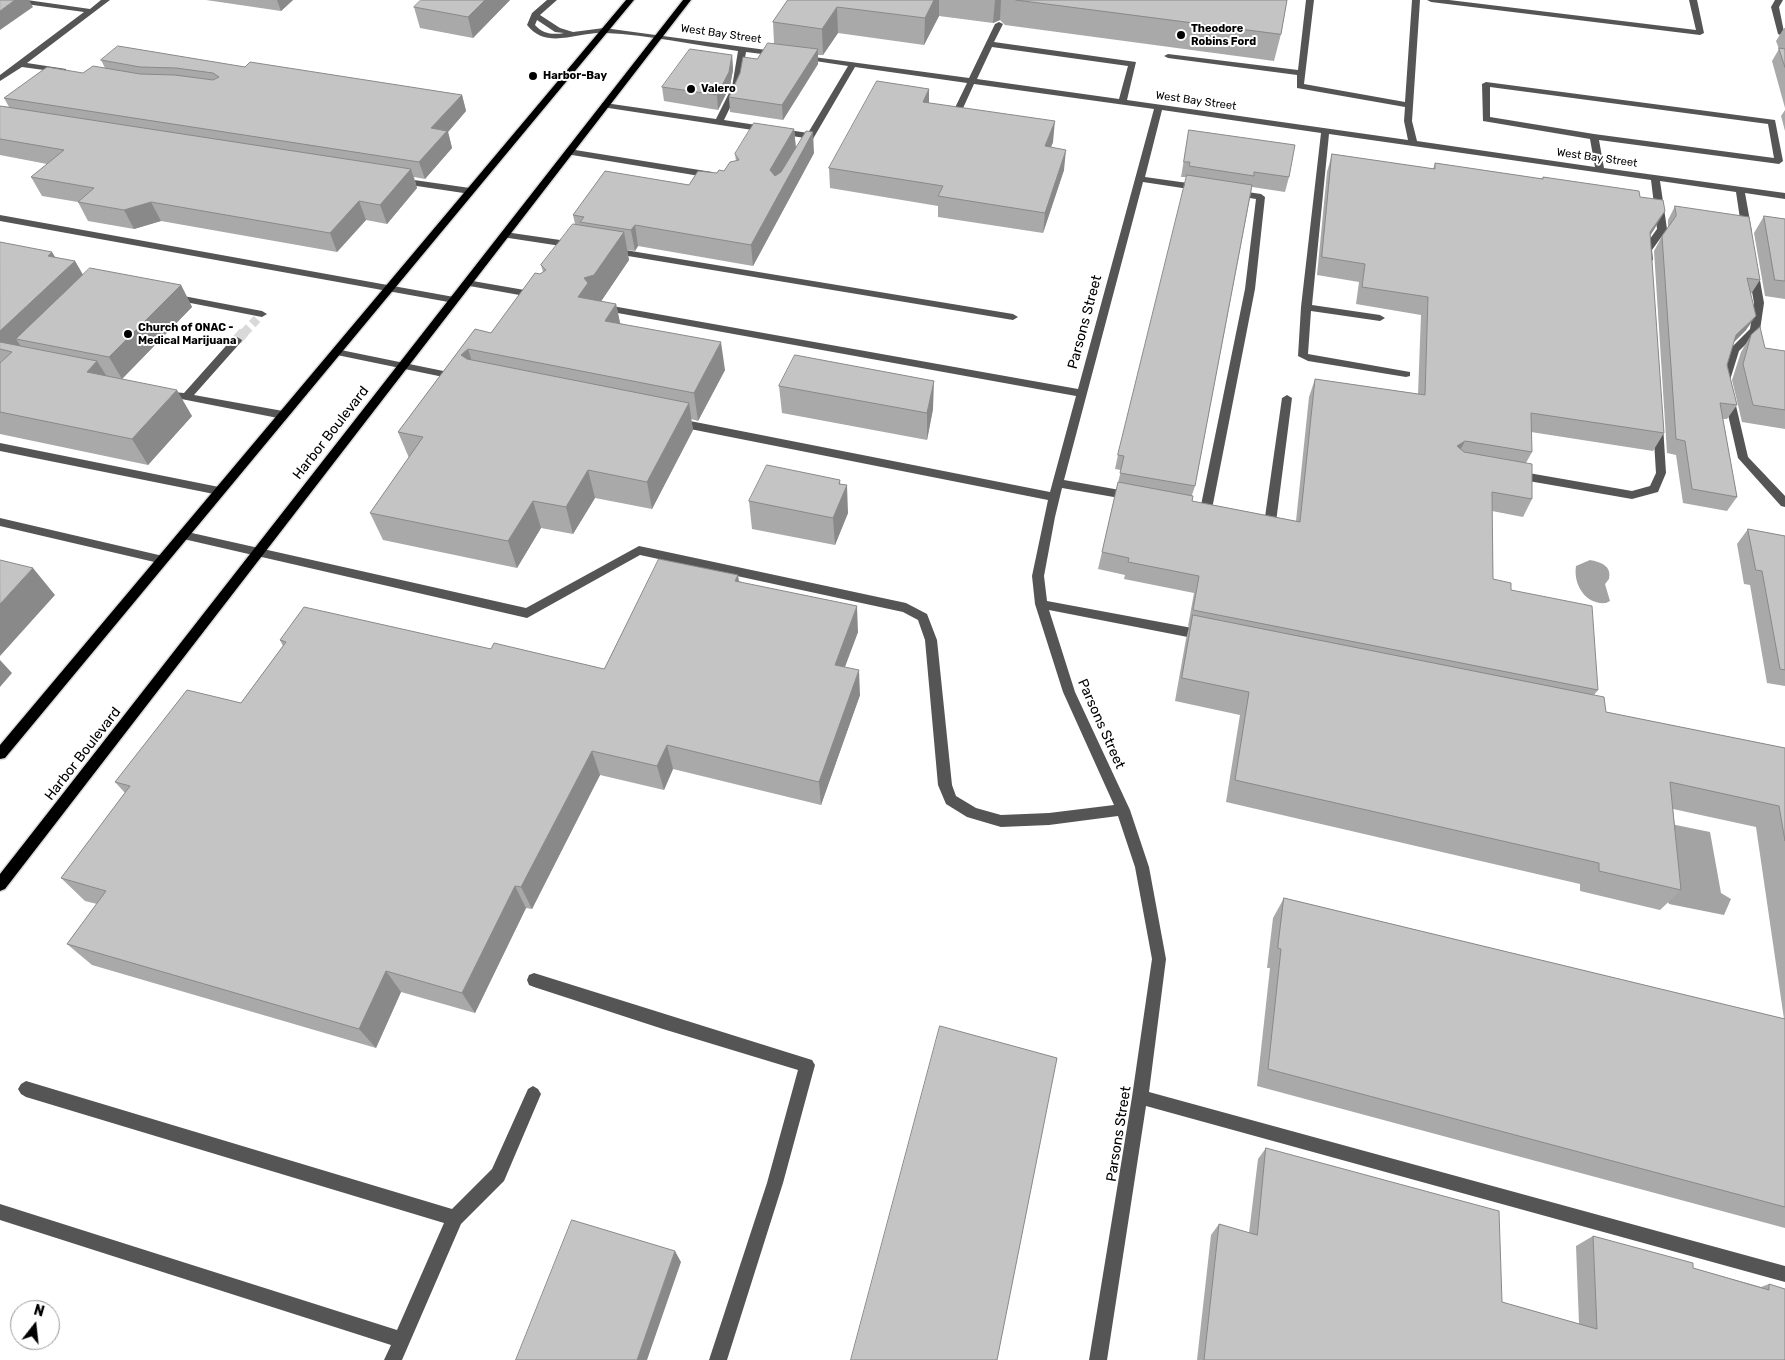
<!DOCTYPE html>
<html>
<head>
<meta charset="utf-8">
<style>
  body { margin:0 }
  #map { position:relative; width:1785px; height:1360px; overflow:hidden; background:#fff; font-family:Rubik,sans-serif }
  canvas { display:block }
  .north { position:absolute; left:10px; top:1300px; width:50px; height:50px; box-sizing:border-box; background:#fff; border:1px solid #999; border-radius:50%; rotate:16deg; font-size:14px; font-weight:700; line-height:20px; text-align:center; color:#000 }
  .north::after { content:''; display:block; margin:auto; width:18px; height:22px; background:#000; clip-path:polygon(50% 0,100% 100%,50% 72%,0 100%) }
</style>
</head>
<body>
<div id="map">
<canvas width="1785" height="1360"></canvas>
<div class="north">N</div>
</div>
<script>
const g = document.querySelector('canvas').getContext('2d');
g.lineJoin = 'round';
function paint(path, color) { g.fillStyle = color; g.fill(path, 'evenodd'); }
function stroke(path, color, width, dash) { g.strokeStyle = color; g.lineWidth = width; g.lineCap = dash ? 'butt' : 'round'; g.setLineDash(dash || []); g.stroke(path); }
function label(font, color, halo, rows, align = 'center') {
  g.font = font + ' Rubik,sans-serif'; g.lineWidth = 4; g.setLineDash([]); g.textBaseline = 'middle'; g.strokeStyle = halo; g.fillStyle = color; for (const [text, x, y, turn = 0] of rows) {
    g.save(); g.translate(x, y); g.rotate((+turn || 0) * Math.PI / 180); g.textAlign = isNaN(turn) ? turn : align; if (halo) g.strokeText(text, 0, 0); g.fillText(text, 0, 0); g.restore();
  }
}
paint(new Path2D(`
  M 1590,560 C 1601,562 1612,566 1609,579 L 1605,584 L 1610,601 L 1606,603 C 1586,605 1573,585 1576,566 Z
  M 1666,823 L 1710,832 L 1721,893 L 1731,899 L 1724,915 L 1669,904 L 1659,885 Z`), '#a3a3a3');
stroke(new Path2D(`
  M 243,334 L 257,319`), '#d9d9d9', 9, [9, 4.5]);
stroke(new Path2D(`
  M 237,340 L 244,332`), '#d9d9d9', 11, [11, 5.5]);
const major = new Path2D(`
  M 626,0 L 634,0 L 5,758 L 0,759 L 0,745 Z
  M 683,0 L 691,0 L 5,889 L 0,891 L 0,874 Z`);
stroke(major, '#dbdbdb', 3);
paint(new Path2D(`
  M 7,0 L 27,0 L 90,9 L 101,0 L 110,0 L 27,63 L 66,69 L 66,73 L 22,67 L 0,81 L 0,75 L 84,12 L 11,2 Z
  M 547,0 L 557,0 L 540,15 L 560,28 L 573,32 L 604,28 L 781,52 L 781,56 L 778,56 L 746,52 L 740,87 L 724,120 L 808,133 L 848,66 L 802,59 L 799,59 L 799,55 L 969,78 L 995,24 L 999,22 L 1003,24 L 994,42 L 1136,62 L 1127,100 L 1408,140 L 1404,121 L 1405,107 L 1297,88 L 1297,75 L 1168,58 L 1164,56 L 1168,54 L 1298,70 L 1306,0 L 1314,0 L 1304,84 L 1405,102 L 1412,0 L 1420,0 L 1412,121 L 1417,141 L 1595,167 L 1590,139 L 1483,121 L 1482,84 L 1486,82 L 1775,120 L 1783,161 L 1779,164 L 1599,140 L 1604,168 L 1785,193 L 1785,199 L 1745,193 L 1752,232 L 1747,235 L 1742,232 L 1736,192 L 1660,181 L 1667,229 L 1652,250 L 1653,260 L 1648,263 L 1643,260 L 1642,250 L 1657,229 L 1651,180 L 1329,134 L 1312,305 L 1380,315 L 1385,318 L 1380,321 L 1311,311 L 1308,354 L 1410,372 L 1410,376 L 1406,377 L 1308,361 L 1298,356 L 1301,307 L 1321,133 L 1162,110 L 1145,177 L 1202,185 L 1206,188 L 1202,191 L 1143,182 L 1064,480 L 1131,492 L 1137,496 L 1131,500 L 1062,488 L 1055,517 L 1044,576 L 1047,601 L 1203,630 L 1209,635 L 1203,640 L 1049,610 L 1075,692 L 1130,810 L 1149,867 L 1166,959 L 1149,1092 L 1785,1266 L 1785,1282 L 1146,1106 L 1107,1360 L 1089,1360 L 1132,1097 L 1152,959 L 1135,867 L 1118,816 L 1049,825 L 1001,827 L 967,817 L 946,804 L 938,785 L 925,640 L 918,620 L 903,612 L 640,555 L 527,618 L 179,538 L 177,535 L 183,531 L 526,608 L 639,546 L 906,603 L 927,614 L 937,640 L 952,785 L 956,796 L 976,808 L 1001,815 L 1049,813 L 1114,805 L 1063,692 L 1035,604 L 1032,576 L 1048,500 L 675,426 L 670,422 L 675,418 L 1050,492 L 1076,396 L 601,310 L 596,307 L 601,304 L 1078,389 L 1154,109 L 974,84 L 959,117 L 961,119 L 957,122 L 950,118 L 967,83 L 855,67 L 810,144 L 806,147 L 802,144 L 805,138 L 602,107 L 602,103 L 605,103 L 716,119 L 732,87 L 738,51 C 695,45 648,35 606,33 C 579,31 547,51 527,25 L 532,13 ZM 537,20 L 555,32 L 564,33 C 553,35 543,34 535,25 ZM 992,47 L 1128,66 L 1119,99 L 977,79 ZM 1490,87 L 1768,124 L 1774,158 L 1594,134 L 1490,117 Z
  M 1427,0 L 1449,0 L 1696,30 L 1689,0 L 1697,0 L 1704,33 L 1700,35 L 1431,2 Z
  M 1775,0 L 1783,0 L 1779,7 L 1785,37 L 1778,34 L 1771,7 Z
  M 569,149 L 712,172 L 716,175 L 712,178 L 566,154 L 566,150 Z
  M 400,178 L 470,188 L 474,191 L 470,194 L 397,183 L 397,179 Z
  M 1234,190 L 1261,194 L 1265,197 L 1255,289 L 1212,509 L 1206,513 L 1191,511 L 1189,508 L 1195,504 L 1201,505 L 1245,289 L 1256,199 L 1231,195 L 1231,191 Z
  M 0,215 L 454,297 L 459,300 L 454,303 L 0,221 Z
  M 505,232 L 574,242 L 579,245 L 574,248 L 502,237 L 502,233 Z
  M 613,248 L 1013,314 L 1018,317 L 1013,320 L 610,253 L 608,251 Z
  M 1753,266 L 1758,269 L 1764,303 L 1760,330 L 1739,351 L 1730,380 L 1748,457 L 1785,496 L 1785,507 L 1781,506 L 1738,458 L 1720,380 L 1729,350 L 1750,329 L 1754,303 L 1748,269 Z
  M 467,280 L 536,292 L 541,295 L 536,298 L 464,285 L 464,281 Z
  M 173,294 L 262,311 L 267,314 L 262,317 L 170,299 L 170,295 Z
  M 237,337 L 242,340 L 241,342 L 194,395 L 283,411 L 288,415 L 287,418 L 283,419 L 161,395 L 161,391 L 184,393 L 233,338 Z
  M 336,349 L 458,374 L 463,377 L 458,380 L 332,354 L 332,350 Z
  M 1287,395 L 1292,398 L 1276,522 L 1270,526 L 1256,523 L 1254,520 L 1260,516 L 1265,517 L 1282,398 Z
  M 1658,421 L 1663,425 L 1666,473 L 1658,492 L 1632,499 L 1517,479 L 1512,475 L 1517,471 L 1632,491 L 1650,486 L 1656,473 L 1653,425 Z
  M 0,443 L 219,487 L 225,491 L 219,495 L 0,451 Z
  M 0,518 L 163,556 L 169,560 L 163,564 L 0,526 Z
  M 534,973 L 812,1060 L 815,1065 L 783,1183 L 727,1360 L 709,1360 L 767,1183 L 798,1070 L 663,1029 L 534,987 L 529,985 L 527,980 L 529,975 Z
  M 26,1081 L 452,1209 L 492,1169 L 528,1089 L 533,1086 L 538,1089 L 541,1094 L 504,1181 L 461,1224 L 402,1360 L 384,1360 L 391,1345 L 0,1220 L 0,1204 L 397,1330 L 444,1223 L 26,1097 L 21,1094 L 18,1089 L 21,1084 Z`), '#555');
paint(major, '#000');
paint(new Path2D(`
  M 206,0 L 293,0 L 281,11 Z
  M 510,0 L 473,38 L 420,28 L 414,7 Z
  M 788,0 L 1287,0 L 1281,34 L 1274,61 L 1005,25 L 1000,20 L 993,23 L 939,16 L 924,45 L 838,33 L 823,55 L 818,55 L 818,64 L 783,120 L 730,112 L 729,97 L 757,59 L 774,43 L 773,22 Z
  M 1784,28 L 1785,28 L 1785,108 L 1772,61 L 1779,49 L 1776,41 Z
  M 732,55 L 733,70 L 730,86 L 718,110 L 664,101 L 662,87 Z
  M 101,60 L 245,67 L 462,95 L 466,111 L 448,132 L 452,148 L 425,179 L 414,177 L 417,188 L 387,224 L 366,220 L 337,252 L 161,221 L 134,229 L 88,221 L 78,202 L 42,196 L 31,177 L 47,164 L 0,155 L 0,106 L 9,107 L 4,98 L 83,73 L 105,68 Z
  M 929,89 L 929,103 L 1053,142 L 1051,147 L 1064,170 L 1043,233 L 938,217 L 938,206 L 830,188 L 829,168 Z
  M 1785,110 L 1785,131 L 1781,116 Z
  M 794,129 L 796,148 L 814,153 L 753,266 L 638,246 L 635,251 L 627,250 L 629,260 L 601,301 L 616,304 L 620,323 L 725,370 L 698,421 L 691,419 L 693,430 L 652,509 L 595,498 L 573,534 L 541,528 L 517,568 L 383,540 L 370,513 L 409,458 L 398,432 L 475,329 L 491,333 L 540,274 L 543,272 L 541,265 L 575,224 L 573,215 L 689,185 L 724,171 L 736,161 L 735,154 Z
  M 1189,130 L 1289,177 L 1285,192 L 1252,187 L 1195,486 L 1192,495 L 1192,501 L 1296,521 L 1309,397 L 1315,379 L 1418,394 L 1421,315 L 1356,304 L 1359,282 L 1317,275 L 1327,172 L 1332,154 L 1433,169 L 1435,163 L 1542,179 L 1543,177 L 1640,197 L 1655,228 L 1650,236 L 1664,433 L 1653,451 L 1531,432 L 1532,452 L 1526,463 L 1532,499 L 1523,517 L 1492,511 L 1493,579 L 1511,590 L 1598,690 L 1594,695 L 1606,712 L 1785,748 L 1785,1228 L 1257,1086 L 1270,968 L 1267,968 L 1273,918 L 1284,898 L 1784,1019 L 1756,827 L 1673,809 L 1681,890 L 1660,910 L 1580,891 L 1580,884 L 1226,802 L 1240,715 L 1175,701 L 1186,639 L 1189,627 L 1188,626 L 1194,593 L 1124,579 L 1125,575 L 1098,569 L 1121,470 L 1115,469 L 1118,455 L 1187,177 L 1181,177 Z
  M 1675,206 L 1760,280 L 1751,294 L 1746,330 L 1734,342 L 1727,365 L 1737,405 L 1727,419 L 1723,419 L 1737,497 L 1727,511 L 1683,503 L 1676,455 L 1667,453 L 1654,251 L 1662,236 L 1668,227 L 1668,220 Z
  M 1764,216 L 1785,219 L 1785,299 L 1765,296 L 1754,233 Z
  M 0,242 L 56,258 L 75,261 L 83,275 L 181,285 L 192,307 L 122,379 L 192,416 L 148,465 L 0,434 Z
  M 1751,335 L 1765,348 L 1785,351 L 1785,429 L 1742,422 L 1732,380 L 1741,352 Z
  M 779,386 L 933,409 L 927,440 L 782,413 Z
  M 841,484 L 848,513 L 835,545 L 752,529 L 749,501 Z
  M 1748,529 L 1785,536 L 1785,686 L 1767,683 L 1750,585 L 1744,584 L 1737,544 Z
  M 739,581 L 858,632 L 845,667 L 860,695 L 821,805 L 673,769 L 664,790 L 600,775 L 532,909 L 526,908 L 475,1013 L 401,992 L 376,1048 L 92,965 L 67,944 L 97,904 L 85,901 L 61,878 L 125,793 L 115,782 L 241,703 L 283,646 L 280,640 L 491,649 L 604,669 Z
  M 1266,1148 L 1502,1302 L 1579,1324 L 1576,1246 L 1593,1236 L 1693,1268 L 1761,1287 L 1769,1284 L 1785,1360 L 1197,1360 L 1211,1235 L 1219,1224 L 1249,1233 L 1258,1159 Z`), '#a9a9a9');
paint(new Path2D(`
  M 15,0 L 29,0 L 33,7 L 0,30 L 0,11 Z
  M 277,0 L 293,0 L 281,11 Z
  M 485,0 L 510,0 L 473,38 L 468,17 Z
  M 934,0 L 939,0 L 939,16 L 924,45 L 925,18 Z
  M 995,0 L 1001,0 L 1000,20 L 993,23 Z
  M 837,7 L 838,33 L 823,55 L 822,29 Z
  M 818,49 L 818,64 L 783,120 L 782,105 Z
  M 732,55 L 733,70 L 730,86 L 718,110 L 717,95 Z
  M 929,89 L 929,109 L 923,102 Z
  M 462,95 L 466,111 L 448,132 L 452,148 L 425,179 L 419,162 L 431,128 Z
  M 1055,121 L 1053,142 L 1043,167 L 1045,146 Z
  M 794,129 L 796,150 L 771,191 L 770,170 Z
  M 813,132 L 814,153 L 753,266 L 751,245 Z
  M 1066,150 L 1064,170 L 1043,233 L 1045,213 Z
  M 411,169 L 417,188 L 387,224 L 380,205 Z
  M 359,201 L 366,220 L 337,252 L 330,233 Z
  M 151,202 L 161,221 L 134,229 L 124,210 Z
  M 1665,211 L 1655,228 L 1640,250 L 1650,232 Z
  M 635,225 L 638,246 L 635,251 L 631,230 Z
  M 624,232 L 629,260 L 600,303 L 578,297 L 584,278 Z
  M 52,252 L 64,271 L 75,261 L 90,287 L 16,339 L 24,351 L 12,352 L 0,347 L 0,331 L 48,256 Z
  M 181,285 L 192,307 L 122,379 L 109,357 Z
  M 616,304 L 622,332 L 605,321 Z
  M 1756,316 L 1746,330 L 1727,349 L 1736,335 Z
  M 721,342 L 725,370 L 698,421 L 694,393 Z
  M 468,349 L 477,377 L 461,355 Z
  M 97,361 L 114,388 L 87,372 Z
  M 934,381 L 933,409 L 927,440 L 927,413 Z
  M 177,390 L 192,416 L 148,465 L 132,439 Z
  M 689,403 L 693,430 L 652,509 L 647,482 Z
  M 1465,441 L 1456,458 L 1457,446 Z
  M 588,470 L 595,498 L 573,534 L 566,507 Z
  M 840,480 L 841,498 L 847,485 L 848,513 L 835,545 L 833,518 L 839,484 Z
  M 533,501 L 541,528 L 517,568 L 508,541 Z
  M 33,568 L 55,595 L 0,656 L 0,604 Z
  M 738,575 L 742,601 L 735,581 Z
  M 857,606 L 858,632 L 836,690 L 835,665 Z
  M 0,660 L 12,673 L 0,687 Z
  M 859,670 L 860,695 L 821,805 L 819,782 Z
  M 667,745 L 673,769 L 664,790 L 657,766 Z
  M 592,751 L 600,775 L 532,909 L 521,887 Z
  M 515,886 L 526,908 L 475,1013 L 462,993 Z
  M 386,971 L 401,992 L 376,1048 L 359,1029 Z
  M 675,1251 L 681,1262 L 647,1360 L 637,1360 Z`), '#898989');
const building = new Path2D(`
  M 0,0 L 15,0 L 0,11 Z
  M 421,0 L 485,0 L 468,17 L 414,7 Z
  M 788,0 L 934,0 L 925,18 L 837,7 L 822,29 L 773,22 Z
  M 1016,0 L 1287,0 L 1281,34 Z
  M 768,43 L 818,49 L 782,105 L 729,97 L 740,73 L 743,57 L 757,59 Z
  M 118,46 L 245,67 L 250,62 L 462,95 L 431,128 L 447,131 L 419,162 L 4,98 L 47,67 L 83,73 L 93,66 L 140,74 L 175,75 L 213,80 L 219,77 L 213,73 L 176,68 L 140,67 L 101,60 Z
  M 1779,48 L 1785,49 L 1785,67 Z
  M 690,49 L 732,55 L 729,72 L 717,95 L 662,87 Z
  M 877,81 L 929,89 L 923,102 L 1055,121 L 1045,146 L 1066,150 L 1045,213 L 938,196 L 943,186 L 829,168 Z
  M 0,106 L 411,169 L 380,205 L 359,201 L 330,233 L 151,202 L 124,210 L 78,202 L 94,188 L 31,177 L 64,150 L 0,139 Z
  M 754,123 L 794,129 L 770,170 L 775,176 L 781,172 L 806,131 L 813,132 L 751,245 L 635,225 L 631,230 L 580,222 L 584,217 L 573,215 L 605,171 L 689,185 L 698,171 L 717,173 L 719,170 L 724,171 L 730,162 L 739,160 L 735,154 Z
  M 1189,130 L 1295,145 L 1289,177 L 1254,172 L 1254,176 L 1189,166 L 1190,162 L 1184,162 Z
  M 1332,154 L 1435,169 L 1435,163 L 1543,179 L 1543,177 L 1639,191 L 1640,197 L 1663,200 L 1665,211 L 1650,232 L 1664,433 L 1531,413 L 1532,452 L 1465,441 L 1457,446 L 1464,452 L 1532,464 L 1532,499 L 1492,492 L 1493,579 L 1511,583 L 1511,590 L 1592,606 L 1598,690 L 1193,610 L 1199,576 L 1128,562 L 1129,558 L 1102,552 L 1118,482 L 1193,496 L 1192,501 L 1300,522 L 1315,379 L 1425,395 L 1428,297 L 1362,287 L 1365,264 L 1322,257 Z
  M 1187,175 L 1252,185 L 1195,486 L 1120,473 L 1124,456 L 1118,455 Z
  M 1675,206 L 1749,217 L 1760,280 L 1747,278 L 1756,316 L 1736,335 L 1727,365 L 1737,405 L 1720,403 L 1737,497 L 1692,489 L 1685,441 L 1676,439 L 1662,236 L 1676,216 Z
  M 1764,216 L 1785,219 L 1785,281 L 1775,280 Z
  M 573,224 L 624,232 L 594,275 L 584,278 L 588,283 L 578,297 L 616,304 L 605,321 L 721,342 L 694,393 L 468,349 L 461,355 L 467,359 L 689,403 L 647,482 L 588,470 L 566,507 L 533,501 L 508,541 L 370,513 L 423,437 L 398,432 L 475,329 L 491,333 L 535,273 L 540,274 L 546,270 L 541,265 Z
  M 0,242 L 52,252 L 48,256 L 75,261 L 0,331 Z
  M 90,268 L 181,285 L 109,357 L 16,339 Z
  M 1760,327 L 1765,348 L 1785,351 L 1785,410 L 1753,405 L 1743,364 L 1751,335 Z
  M 0,342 L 97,361 L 87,372 L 177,390 L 132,439 L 0,412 L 0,363 L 12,352 L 0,349 Z
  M 795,355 L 934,381 L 927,413 L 779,386 Z
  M 767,465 L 840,480 L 839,484 L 847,485 L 833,518 L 749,501 Z
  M 1748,529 L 1785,536 L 1785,670 L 1780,669 L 1762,571 L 1756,570 Z
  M 659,559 L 738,575 L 735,581 L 857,606 L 835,665 L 859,670 L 819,782 L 667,745 L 657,766 L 592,751 L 521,887 L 515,886 L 462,993 L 386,971 L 359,1029 L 67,944 L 106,891 L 61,878 L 130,786 L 115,782 L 187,690 L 241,703 L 286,642 L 280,640 L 304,607 L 491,649 L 494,643 L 604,669 Z
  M 0,560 L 33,568 L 0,604 Z
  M 1193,615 L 1604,697 L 1606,712 L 1785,748 L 1785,841 L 1779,806 L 1670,782 L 1681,890 L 1599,871 L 1599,863 L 1235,780 L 1249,692 L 1182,678 Z
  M 1284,898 L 1785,1019 L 1785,1207 L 1268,1069 L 1281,949 L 1278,948 Z
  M 940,1026 L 1057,1058 L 997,1360 L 851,1360 Z
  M 1266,1148 L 1499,1211 L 1502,1302 L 1597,1329 L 1593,1236 L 1693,1263 L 1693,1268 L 1769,1290 L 1769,1284 L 1785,1289 L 1785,1360 L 1204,1360 L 1219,1224 L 1257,1235 Z
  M 572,1220 L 675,1251 L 637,1360 L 516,1360 Z`);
paint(building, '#c4c4c4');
stroke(building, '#898989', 1);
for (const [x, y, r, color] of [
  [1181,35,5,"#000"],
  [533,76,5,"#000"],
  [691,89,5,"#000"],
  [128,334,5,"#000"]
]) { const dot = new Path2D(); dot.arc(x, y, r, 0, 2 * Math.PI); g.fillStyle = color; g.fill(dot); stroke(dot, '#fff', 2); }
label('bold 11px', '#000', '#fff', [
  ["Theodore",1191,29],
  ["Robins Ford",1191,42],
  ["Harbor-Bay",543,76],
  ["Valero",701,89],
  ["Church of ONAC -",138,328],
  ["Medical Marijuana",138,341]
], 'left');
label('11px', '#000', '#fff', [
  ["West Bay Street",721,34,8],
  ["West Bay Street",1196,101,8],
  ["West Bay Street",1597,158,8]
]);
label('14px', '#000', '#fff', [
  ["Parsons Street",1085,322,-75],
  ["Harbor Boulevard",331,433,-52],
  ["Parsons Street",1101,724,66],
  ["Harbor Boulevard",83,754,-52],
  ["Parsons Street",1119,1134,-81]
]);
</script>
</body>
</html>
